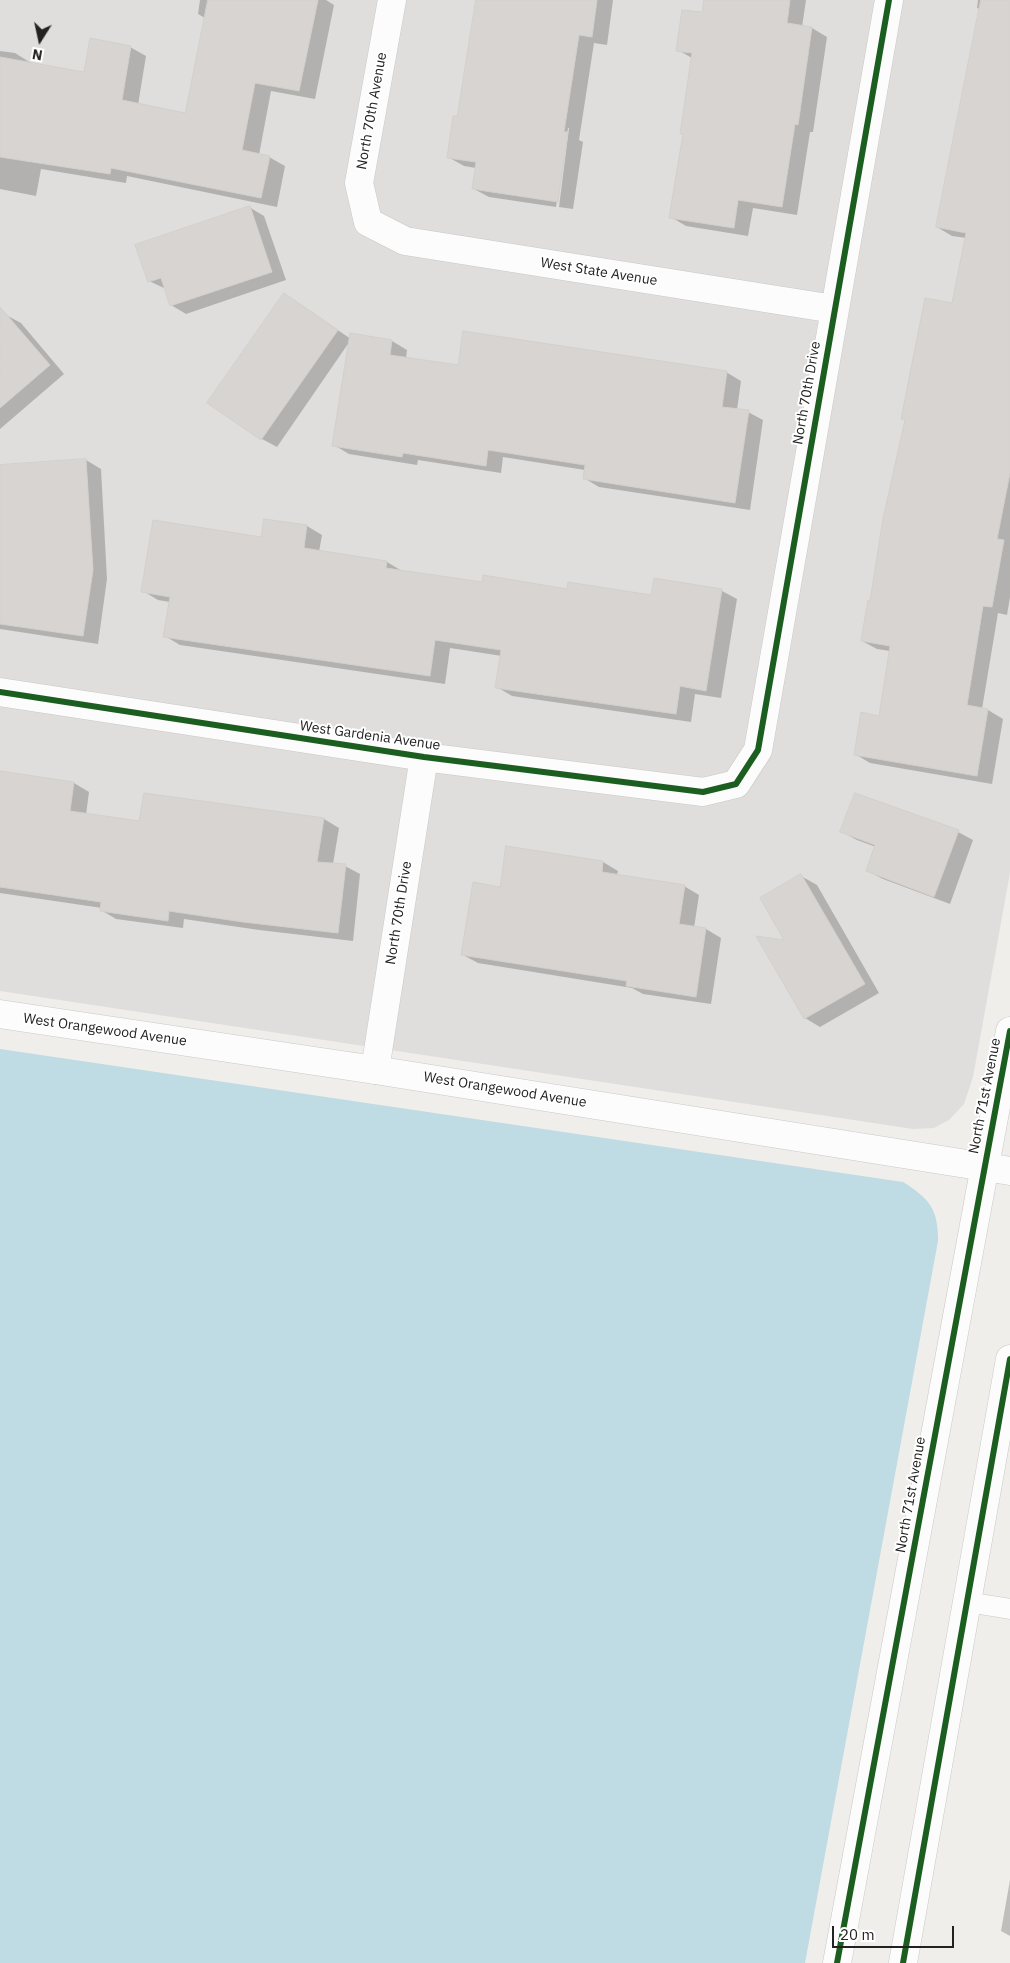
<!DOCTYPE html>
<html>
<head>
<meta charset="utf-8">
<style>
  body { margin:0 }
  #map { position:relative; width:1010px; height:1963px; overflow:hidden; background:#f0eeeb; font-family:"IBM Plex Sans",sans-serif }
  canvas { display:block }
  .north { position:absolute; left:15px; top:15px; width:50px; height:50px; -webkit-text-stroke:4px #fff; paint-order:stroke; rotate:190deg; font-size:14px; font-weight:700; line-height:20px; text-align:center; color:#222 }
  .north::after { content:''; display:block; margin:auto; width:18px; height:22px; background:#222; clip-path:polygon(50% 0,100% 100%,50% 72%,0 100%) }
  .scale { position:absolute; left:832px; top:1926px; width:122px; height:22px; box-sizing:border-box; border:2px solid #222; border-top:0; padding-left:6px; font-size:15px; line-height:18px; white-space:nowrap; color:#222; -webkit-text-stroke:4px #fff; paint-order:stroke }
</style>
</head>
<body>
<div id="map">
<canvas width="1010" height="1963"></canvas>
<div class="north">N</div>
<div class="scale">20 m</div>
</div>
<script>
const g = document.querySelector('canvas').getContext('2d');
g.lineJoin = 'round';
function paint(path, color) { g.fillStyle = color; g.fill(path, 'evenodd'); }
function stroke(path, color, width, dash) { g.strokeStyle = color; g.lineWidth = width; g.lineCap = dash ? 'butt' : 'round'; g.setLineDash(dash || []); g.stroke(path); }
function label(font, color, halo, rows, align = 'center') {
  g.font = font + ' "IBM Plex Sans",sans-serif'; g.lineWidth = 4; g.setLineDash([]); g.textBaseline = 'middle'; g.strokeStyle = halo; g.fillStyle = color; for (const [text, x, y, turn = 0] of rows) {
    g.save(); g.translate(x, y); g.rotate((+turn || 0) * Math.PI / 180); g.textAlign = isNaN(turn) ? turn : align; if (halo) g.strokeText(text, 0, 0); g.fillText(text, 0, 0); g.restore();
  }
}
paint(new Path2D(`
  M 0,0 L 1010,0 L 1010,873 L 973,1077 L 964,1104 L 949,1120 L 934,1128 L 913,1129 L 0,991 Z`), '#dfdedc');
paint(new Path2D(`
  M 0,1049 L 903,1182 C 930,1199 938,1209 938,1241 L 805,1963 L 0,1963 Z`), '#bfdbe3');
paint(new Path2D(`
  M 200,0 L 326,0 L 334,5 L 315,99 L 271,91 L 259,155 L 269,157 L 285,166 L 277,207 L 127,176 L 126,183 L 41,169 L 36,196 L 0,189 L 0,51 L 15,53 L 31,63 L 85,73 L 130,47 L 146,56 L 138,105 L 186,115 L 205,18 L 198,14 Z
  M 477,0 L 613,0 L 607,45 L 594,43 L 579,140 L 583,142 L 573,209 L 559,207 L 569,128 L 568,128 L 556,207 L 489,197 L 474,189 L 476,168 L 464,166 L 448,157 L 458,117 Z
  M 705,0 L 806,0 L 802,27 L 812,28 L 827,37 L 813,132 L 810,132 L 797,215 L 753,208 L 748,236 L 686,226 L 671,217 L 684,135 L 681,133 L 692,58 L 678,50 L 703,14 Z
  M 978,0 L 1010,0 L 1010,597 L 1007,615 L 998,613 L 982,709 L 988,710 L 1003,719 L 992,784 L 870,763 L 855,754 L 880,717 L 890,651 L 877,649 L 862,641 L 906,421 L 903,419 L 953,305 L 966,238 L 952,236 L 937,227 L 980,9 L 977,8 Z
  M 249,207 L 264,216 L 286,280 L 186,314 L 171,305 L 166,289 L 149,281 Z
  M 284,294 L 351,339 L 351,335 L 392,341 L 407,350 L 406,358 L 459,366 L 726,372 L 741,381 L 737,410 L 748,412 L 763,420 L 750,510 L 599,487 L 584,478 L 585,470 L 503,457 L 501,473 L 418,460 L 417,465 L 349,454 L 334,445 L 350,341 L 277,447 L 262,439 Z
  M 6,315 L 21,323 L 64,374 L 0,429 L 0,320 Z
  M 86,460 L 101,469 L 107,579 L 98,644 L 0,629 L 0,466 Z
  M 265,520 L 307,526 L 322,535 L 319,552 L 387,562 L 402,571 L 483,584 L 652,597 L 655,579 L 722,591 L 737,599 L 721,698 L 695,694 L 691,722 L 512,696 L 497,687 L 502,656 L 450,648 L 445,684 L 180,645 L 165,636 L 170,602 L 158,600 L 143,591 L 262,538 Z
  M 0,772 L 74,783 L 89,792 L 86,815 L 140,823 L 145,794 L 324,819 L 339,828 L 333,864 L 345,866 L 360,874 L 353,941 L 259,930 L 184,919 L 183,928 L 116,919 L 101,910 L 102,908 L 0,893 Z
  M 842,832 L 958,832 L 973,840 L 950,904 L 883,879 L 868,871 L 876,847 L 857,840 Z
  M 507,848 L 603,862 L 618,871 L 617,875 L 684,886 L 699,895 L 694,928 L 706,929 L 721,938 L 711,1004 L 643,994 L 632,988 L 478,963 L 463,955 L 501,888 Z
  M 801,876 L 817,885 L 879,993 L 820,1027 L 805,1018 L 786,941 Z
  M 1010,1880 L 1010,1936 L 1001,1931 Z`), '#0003');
const building = new Path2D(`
  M 208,0 L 318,0 L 299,91 L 255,83 L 242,150 L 270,156 L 261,198 L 111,168 L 110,174 L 0,157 L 0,57 L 84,72 L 90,38 L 131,46 L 122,100 L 185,113 Z
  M 476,0 L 597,0 L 592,37 L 579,35 L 564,132 L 568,132 L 558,202 L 472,189 L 476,162 L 447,158 L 453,116 L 457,116 Z
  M 704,0 L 790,0 L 787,23 L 812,27 L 798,125 L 795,124 L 782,207 L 738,200 L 734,228 L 669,218 L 683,134 L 680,134 L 692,53 L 676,51 L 682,10 L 702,12 Z
  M 981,0 L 1010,0 L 1010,473 L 997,539 L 1004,540 L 992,607 L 983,606 L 967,705 L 988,709 L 977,776 L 854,755 L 861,712 L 879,716 L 890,646 L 861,641 L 868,600 L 870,601 L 883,519 L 905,420 L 901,419 L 925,298 L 952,303 L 966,233 L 936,227 Z
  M 250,206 L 272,272 L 170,306 L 161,278 L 148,282 L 135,245 Z
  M 284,293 L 338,330 L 261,440 L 207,403 Z
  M 0,307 L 50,365 L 0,408 Z
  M 463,331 L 727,371 L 722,407 L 749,410 L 735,503 L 583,479 L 585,465 L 488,450 L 486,466 L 403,453 L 402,457 L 332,446 L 350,333 L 392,340 L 390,355 L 458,365 Z
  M 86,459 L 93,570 L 83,636 L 0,624 L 0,465 Z
  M 264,519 L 307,525 L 304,548 L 387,561 L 386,568 L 482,582 L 483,575 L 567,589 L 568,582 L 651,595 L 654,578 L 722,589 L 706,691 L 680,686 L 676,714 L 495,688 L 501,650 L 435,640 L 430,676 L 163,637 L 170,597 L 141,592 L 153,520 L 261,537 Z
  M 0,771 L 74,782 L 70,811 L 139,821 L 144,793 L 324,818 L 317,862 L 346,864 L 338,933 L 243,922 L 169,911 L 168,921 L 100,911 L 101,902 L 0,887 Z
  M 855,793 L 959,830 L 934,897 L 866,871 L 875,845 L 840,832 Z
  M 506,846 L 603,861 L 602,872 L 685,885 L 679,924 L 706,928 L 696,997 L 626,986 L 627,981 L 461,955 L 473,882 L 500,887 Z
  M 801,874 L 865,984 L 804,1019 L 756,936 L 784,940 L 760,898 Z`);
paint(building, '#d7d4d2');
stroke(building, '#d3d0cc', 1);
const service = new Path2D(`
  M 967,1602 L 1010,1609`);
const minor = new Path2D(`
  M 392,0 L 359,183 L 368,222 L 405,241 L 834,309
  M 0,692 L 424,757 L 703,792 L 736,784 L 758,750 L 889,0
  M 375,1070 L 424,757`);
const tertiary = new Path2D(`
  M 0,1014 L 375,1070 L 1010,1171
  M 837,1963 L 1010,1031
  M 903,1963 L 1010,1359`);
stroke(service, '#c9c8c7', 21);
stroke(minor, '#c9c8c7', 29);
stroke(tertiary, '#c9c8c7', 29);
stroke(service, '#fdfcfc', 20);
stroke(minor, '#fdfcfc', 28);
stroke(tertiary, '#fdfcfc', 28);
stroke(new Path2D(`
  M 0,692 L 424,757 L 703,792 L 736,784 L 758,750 L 889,0
  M 837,1963 L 1010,1031
  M 903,1963 L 1010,1359`), '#1b5e20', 6);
label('14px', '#222', '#fff', [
  ["North 70th Avenue",372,111,-80],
  ["West State Avenue",599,272,9],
  ["North 70th Drive",807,393,-80],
  ["West Gardenia Avenue",370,736,8],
  ["North 70th Drive",399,913,-81],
  ["West Orangewood Avenue",105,1030,8],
  ["West Orangewood Avenue",505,1090,9],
  ["North 71st Avenue",985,1096,-79],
  ["North 71st Avenue",911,1495,-80]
]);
</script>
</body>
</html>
